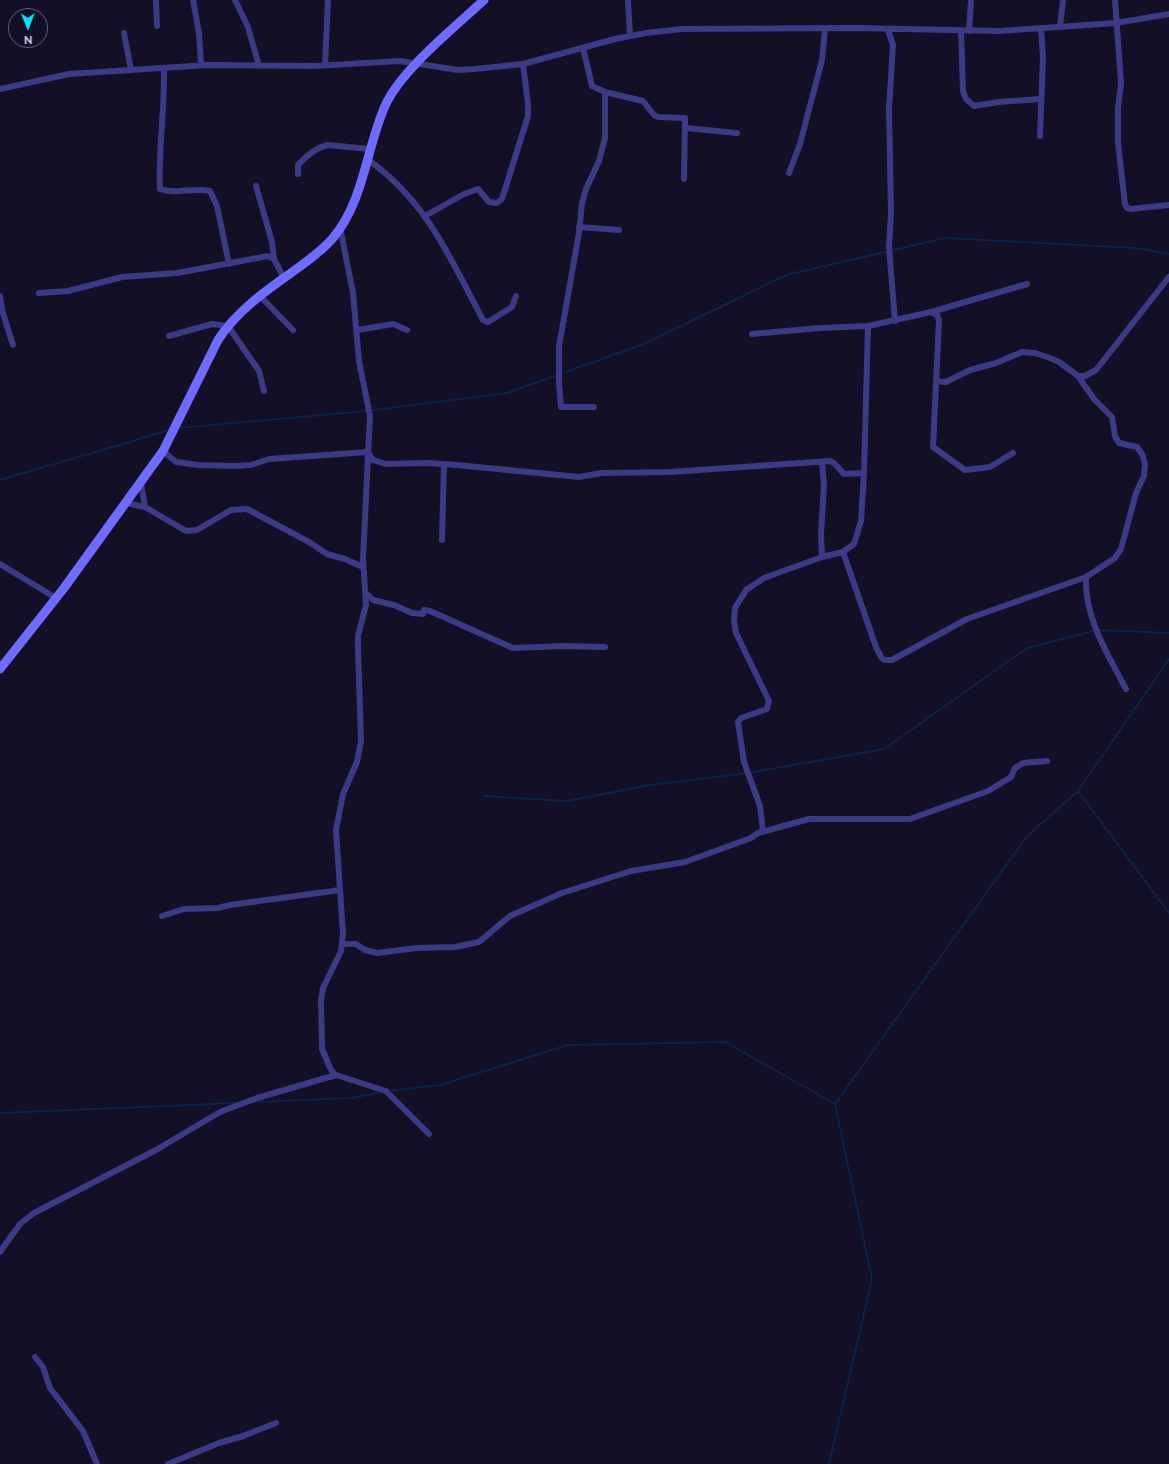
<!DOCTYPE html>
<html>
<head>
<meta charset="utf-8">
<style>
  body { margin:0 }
  #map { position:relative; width:1169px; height:1464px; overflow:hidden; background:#130f26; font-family:Raleway,sans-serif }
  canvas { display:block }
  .north { position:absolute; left:8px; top:8px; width:40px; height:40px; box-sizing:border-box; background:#130f26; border:1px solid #625e7d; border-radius:50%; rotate:179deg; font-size:11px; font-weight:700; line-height:16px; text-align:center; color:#d9d4ff }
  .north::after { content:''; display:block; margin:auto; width:14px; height:18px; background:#00e5ff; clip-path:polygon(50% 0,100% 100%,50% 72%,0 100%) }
</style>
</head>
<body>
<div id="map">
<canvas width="1169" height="1464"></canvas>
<div class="north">N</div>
</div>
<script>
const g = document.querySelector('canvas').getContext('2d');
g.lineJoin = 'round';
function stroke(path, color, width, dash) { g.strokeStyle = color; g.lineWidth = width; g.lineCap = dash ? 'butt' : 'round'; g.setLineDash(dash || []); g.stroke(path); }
stroke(new Path2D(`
  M 178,428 L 367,411 L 507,393 L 644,344 L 786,275 L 945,238 L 1136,248 L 1169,254
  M 0,480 L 170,430
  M 1078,791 L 1169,913
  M 483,796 L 567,801 L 650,785 L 748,773 L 884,749 L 1027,648 L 1097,630 L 1169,633
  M 388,1091 L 440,1085 L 568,1045 L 725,1042 L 835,1104
  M 253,1102 L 352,1098 L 382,1092
  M 0,1113 L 237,1103
  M 829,1464 L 872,1279 L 835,1104 L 1027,836 L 1078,791 L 1169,659`), '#0c2248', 2);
stroke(new Path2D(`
  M 156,0 L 157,26
  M 193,0 L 199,33 L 201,65
  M 235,0 L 248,27 L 259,66
  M 628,0 L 630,36
  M 1115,0 L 1121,83 L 1118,108 L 1118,143 L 1125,204 L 1127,208 L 1131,209 L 1169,205
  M 1060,27 L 1063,0
  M 888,30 L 893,45 L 889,108 L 891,213 L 889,247 L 895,321
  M 961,31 L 963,91 L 966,99 L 974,106 L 999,102 L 1040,99
  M 969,31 L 971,0
  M 124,33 L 131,70
  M 583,48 L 592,86 L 605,92 L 605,138 L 599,161 L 586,189 L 582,203 L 579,233 L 559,346 L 559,383 L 561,407 L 594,407
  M 325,65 L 328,0
  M 164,69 C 165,109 158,149 160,189 C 176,195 192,187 210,191 L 217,206 L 229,264
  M 0,89 L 69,74 L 208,65 L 314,66 L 400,61 L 458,70 L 475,69 L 523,64 L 615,39 L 646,33 L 682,29 L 856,28 L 999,31 L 1116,23 L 1169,14
  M 605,92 L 643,101 L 654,115 L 658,117 L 685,118 L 684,179
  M 686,128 L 737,133
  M 1040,136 L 1043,57 L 1041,29
  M 367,159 C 427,201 450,258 483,320 L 488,322 L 512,307 L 516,296
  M 789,173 L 800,144 L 822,60 L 825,29
  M 298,174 L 298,165 C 306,156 316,148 327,145 L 370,149
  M 256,186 L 272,242 L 274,259
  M 425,216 L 464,194 L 478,189 L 489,202 L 497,203 L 502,199 L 528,116 L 528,104 L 523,64
  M 340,227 L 353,293 L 359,361 L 370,416 L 363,559 L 366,605 L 358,636 L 358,648 L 361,741 L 357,762 L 343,794 L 336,830 L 343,934 L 341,951 L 323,988 L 321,1000 L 322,1049 L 331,1070 L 336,1075 L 386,1091 L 429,1134
  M 579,227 L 619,230
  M 39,293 L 68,291 L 122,277 L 177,273 L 268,256 L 274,259 L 284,278
  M 0,296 L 2,310 L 13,345
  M 260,296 L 293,330
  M 931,312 L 937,315 L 939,320 L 933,447 L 965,470 L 990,467 L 1013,453
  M 358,330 L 393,324 L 407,330
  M 752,334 L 820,328 L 868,326 L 931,312 L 1027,284
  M 169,336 L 212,324 L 228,326 L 259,371 L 264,391
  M 1078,376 L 1085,376 L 1096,370 L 1169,277
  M 936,381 L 946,382 L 970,370 L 996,363 L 1022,352 L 1035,353 L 1050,358 L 1059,362 L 1078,376 L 1094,399 L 1112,417 L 1115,436 L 1119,443 L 1137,447 L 1142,454 L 1145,464 L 1144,476 L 1136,493 L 1121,549 L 1115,558 L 1086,577 C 1084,617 1108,655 1126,689
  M 163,451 L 176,462 L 198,465 L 234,466 L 251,465 L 269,459 L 368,452 L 373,460 L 386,464 L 427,463 L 457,465 L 579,477 L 602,473 L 670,472 L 830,461 L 834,463 L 844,474 L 864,473
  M 141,483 L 145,507
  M 126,503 L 145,507 L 186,531 L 197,530 L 231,510 L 247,509 L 309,542 L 327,554 L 345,559 L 363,567
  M 442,540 L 444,464
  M 843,552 L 876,647 L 881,657 L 884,660 L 892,660 L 967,619 L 1086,577
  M 822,557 L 821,534 L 824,485 L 822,462
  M 0,564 L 56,598
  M 366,593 L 373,600 L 394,605 L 412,613 L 423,614 L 424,610 L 430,611 L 513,648 L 564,646 L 605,647
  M 763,831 L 760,806 L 744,762 L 738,722 L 741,718 L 767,709 L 769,701 L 736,633 L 734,620 L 735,608 L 746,590 L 764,578 L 822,557 L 843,552 L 854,544 L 861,521 L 864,473 L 868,326
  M 162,916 L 184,909 L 218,908 L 230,905 L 340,890
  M 342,944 L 356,944 L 365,950 L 377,953 L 417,948 L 455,947 L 479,942 L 510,916 L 562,893 L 631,871 L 685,862 L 751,838 L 758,833 L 809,819 L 910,819 L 988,791 L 1011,777 L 1015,768 L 1023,763 L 1047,761
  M 0,1252 L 20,1224 L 34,1213 L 156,1150 L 220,1112 L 257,1098 L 336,1075
  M 35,1357 L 43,1367 L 50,1388 L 83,1431 L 97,1464
  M 168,1464 L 219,1443 L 243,1436 L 276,1423`), '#3d3a85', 6);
stroke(new Path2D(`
  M 0,669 L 64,588 L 163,451 L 218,340 C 236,312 264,292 291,273 C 306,262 321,252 333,238 C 364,201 366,149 385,106 C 401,70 454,28 484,0`), '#6f6bff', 9);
</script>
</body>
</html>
